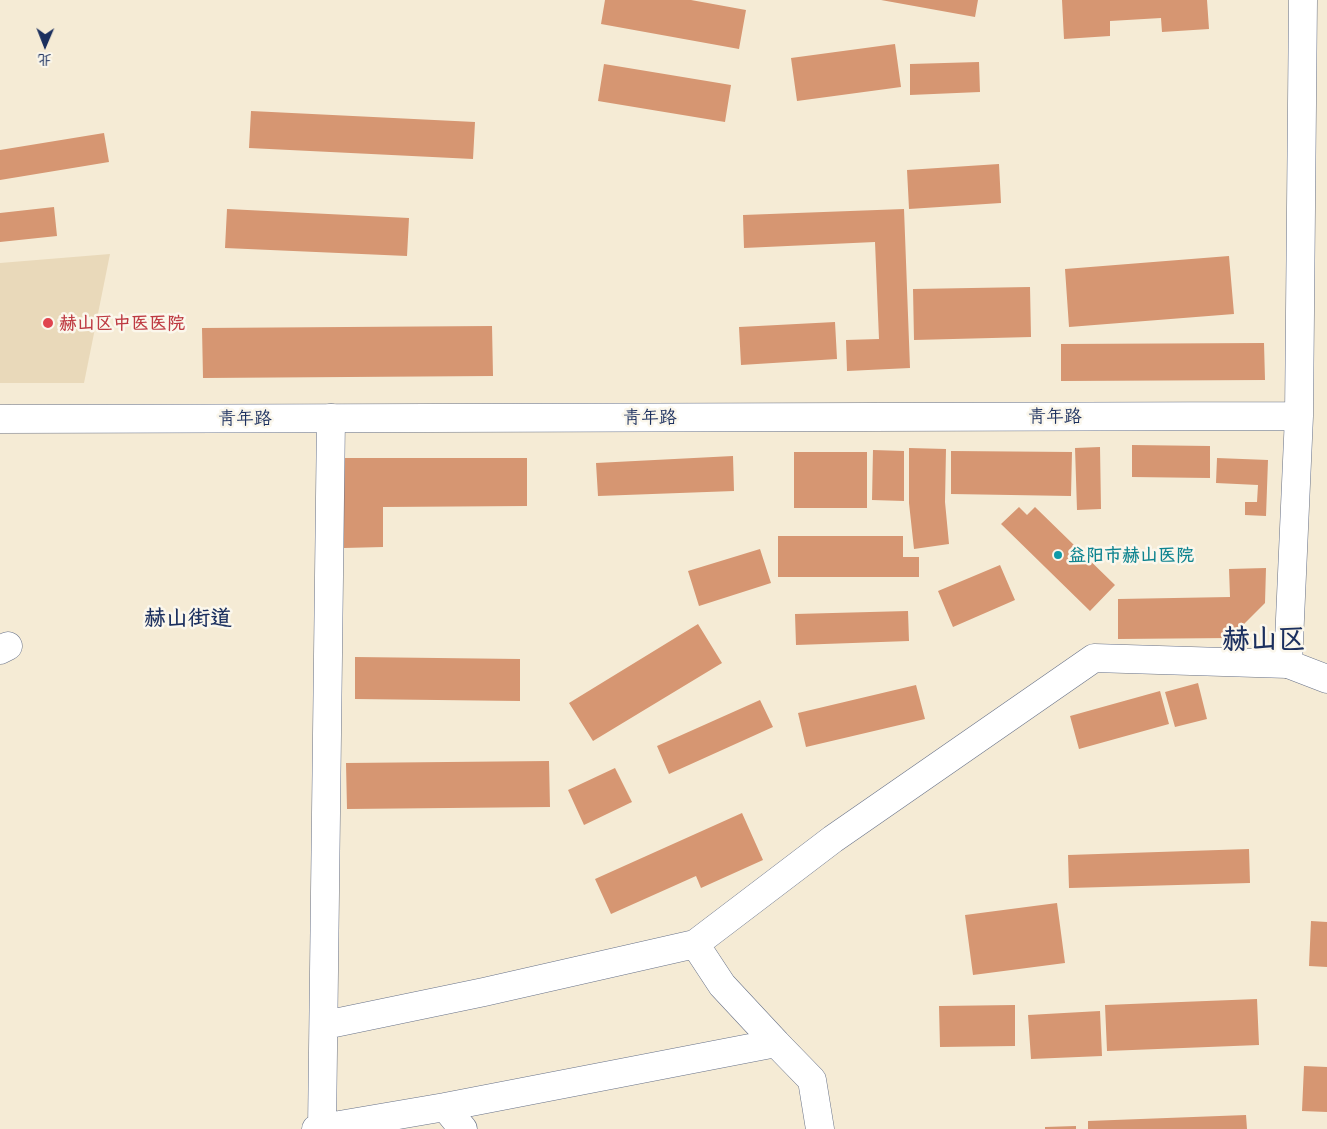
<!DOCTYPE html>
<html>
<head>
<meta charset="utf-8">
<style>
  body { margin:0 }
  #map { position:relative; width:1327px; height:1129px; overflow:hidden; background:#f5ebd5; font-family:Mali,"LXGW WenKai TC",sans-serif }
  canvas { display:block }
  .north { position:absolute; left:20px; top:20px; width:50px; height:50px; -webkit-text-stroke:4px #fbf7ec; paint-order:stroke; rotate:181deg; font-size:14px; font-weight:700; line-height:20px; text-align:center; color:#1b2f5e }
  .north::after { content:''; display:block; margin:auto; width:18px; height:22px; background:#1b2f5e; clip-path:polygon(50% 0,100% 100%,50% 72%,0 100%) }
</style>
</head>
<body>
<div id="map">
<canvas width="1327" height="1129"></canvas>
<div class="north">北</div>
</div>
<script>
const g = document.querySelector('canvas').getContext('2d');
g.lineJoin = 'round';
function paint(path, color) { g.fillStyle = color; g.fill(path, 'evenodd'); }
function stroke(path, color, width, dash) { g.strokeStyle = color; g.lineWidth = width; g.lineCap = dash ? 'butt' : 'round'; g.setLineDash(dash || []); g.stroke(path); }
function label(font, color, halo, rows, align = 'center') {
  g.font = font + ' Mali,"LXGW WenKai TC",sans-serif'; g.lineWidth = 5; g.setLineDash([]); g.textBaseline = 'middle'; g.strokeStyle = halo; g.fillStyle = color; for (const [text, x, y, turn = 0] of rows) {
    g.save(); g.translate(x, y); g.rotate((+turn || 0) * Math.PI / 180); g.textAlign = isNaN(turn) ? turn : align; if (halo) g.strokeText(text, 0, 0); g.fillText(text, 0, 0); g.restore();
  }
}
paint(new Path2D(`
  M 110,254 L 84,383 L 0,383 L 0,263 Z`), '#e9d9ba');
paint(new Path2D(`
  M 605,0 L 691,0 L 746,10 L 739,49 L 601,24 Z
  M 881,0 L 978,0 L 975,17 Z
  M 1062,0 L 1207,0 L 1209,29 L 1162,32 L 1161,18 L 1110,21 L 1110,36 L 1064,39 Z
  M 895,44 L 901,87 L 797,101 L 791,58 Z
  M 979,62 L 980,92 L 910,95 L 910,64 Z
  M 604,64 L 731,85 L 725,122 L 598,101 Z
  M 251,111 L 475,122 L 473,159 L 249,148 Z
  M 104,133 L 109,162 L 0,180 L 0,150 Z
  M 999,164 L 1001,203 L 909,209 L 907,170 Z
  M 54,207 L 57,236 L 0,242 L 0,213 Z
  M 227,209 L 409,218 L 407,256 L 225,248 Z
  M 904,209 L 910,368 L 847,371 L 846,340 L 879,339 L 875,242 L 744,248 L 743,215 Z
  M 1229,256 L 1234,314 L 1069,327 L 1065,269 Z
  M 1030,287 L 1031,337 L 914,340 L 913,289 Z
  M 835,322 L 837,359 L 741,365 L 739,327 Z
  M 492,326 L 493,376 L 203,378 L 202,328 Z
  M 1264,343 L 1265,380 L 1061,381 L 1061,344 Z
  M 1132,445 L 1210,446 L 1210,478 L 1132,477 Z
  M 1100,447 L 1101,509 L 1077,510 L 1075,448 Z
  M 909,448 L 946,449 L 945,502 L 949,544 L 914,549 L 909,503 Z
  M 873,450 L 904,451 L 904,501 L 872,500 Z
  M 951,451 L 1072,452 L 1071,496 L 951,494 Z
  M 794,452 L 867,452 L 867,508 L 794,508 Z
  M 733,456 L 734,491 L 598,496 L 596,463 Z
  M 344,458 L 527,458 L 527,506 L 383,507 L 383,547 L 344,548 Z
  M 1217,458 L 1268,460 L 1266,516 L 1245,515 L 1245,502 L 1257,502 L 1258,485 L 1216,483 Z
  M 1019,507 L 1027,515 L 1035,507 L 1115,585 L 1090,611 L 1001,524 Z
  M 778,536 L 903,536 L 903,557 L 919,557 L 919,577 L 778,577 Z
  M 760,549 L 771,583 L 699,606 L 688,571 Z
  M 1000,565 L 1015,600 L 953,627 L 938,591 Z
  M 1266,568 L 1265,603 L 1230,638 L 1118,639 L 1118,599 L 1230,597 L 1229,569 Z
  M 908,611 L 909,641 L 796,645 L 795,614 Z
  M 698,624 L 722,663 L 593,741 L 569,703 Z
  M 355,657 L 520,659 L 520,701 L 355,699 Z
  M 1198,683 L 1207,719 L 1175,727 L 1165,692 Z
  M 916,685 L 925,719 L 806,747 L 798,713 Z
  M 1160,691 L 1169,724 L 1079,749 L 1070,716 Z
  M 760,700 L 773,727 L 669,774 L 657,746 Z
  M 549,761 L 550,807 L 347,809 L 346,763 Z
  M 615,768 L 632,802 L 584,825 L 568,790 Z
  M 742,813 L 763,860 L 701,888 L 696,876 L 611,914 L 595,879 Z
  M 1249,849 L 1250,883 L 1069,888 L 1068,855 Z
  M 1057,903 L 1065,963 L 973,975 L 965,915 Z
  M 1311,921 L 1327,922 L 1327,967 L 1309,966 Z
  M 1257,999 L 1259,1045 L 1107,1051 L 1105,1005 Z
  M 1015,1005 L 1015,1046 L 940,1047 L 939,1006 Z
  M 1100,1011 L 1102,1056 L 1031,1059 L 1028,1015 Z
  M 1304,1066 L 1327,1067 L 1327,1112 L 1302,1111 Z
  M 1246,1115 L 1247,1129 L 1088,1129 L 1088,1121 Z
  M 1076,1126 L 1076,1129 L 1045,1129 L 1045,1127 Z`), '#d69672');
const minor = new Path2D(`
  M 0,650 L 8,646
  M 325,1025 L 484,992 L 695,944 L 833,839 L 1094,658 L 1288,664
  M 776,1043 L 812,1080 L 820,1129
  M 445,1107 L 776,1043 L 722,985 L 695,944
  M 316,1129 L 445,1107 L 463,1129
  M 322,1129 L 331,418`);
const tertiary = new Path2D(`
  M 1303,0 L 1299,416 L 1288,664 L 1327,679
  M 0,419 L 1299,416`);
stroke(minor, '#677188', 29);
stroke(tertiary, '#677188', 29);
stroke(minor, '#fff', 28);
stroke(tertiary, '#fff', 28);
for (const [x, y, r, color] of [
  [48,323,6,"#e0444e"],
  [1058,555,5,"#0f9aa8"]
]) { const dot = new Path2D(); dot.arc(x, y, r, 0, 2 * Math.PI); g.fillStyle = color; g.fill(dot); stroke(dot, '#fbf7ec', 2); }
label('bold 18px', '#be3a42', '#fbf7ec', [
  ["赫山区中医医院",59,323]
], 'left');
label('18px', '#1b2f5e', '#fbf7ec', [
  ["青年路",1055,416],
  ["青年路",650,417],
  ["青年路",245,418]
]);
label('bold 18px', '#0d838f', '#fbf7ec', [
  ["益阳市赫山医院",1068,555]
], 'left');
label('bold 22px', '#1b2f5e', '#fbf7ec', [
  ["赫山街道",188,618]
]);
label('bold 28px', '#1b2f5e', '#fbf7ec', [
  ["赫山区",1264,639]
]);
</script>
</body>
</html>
